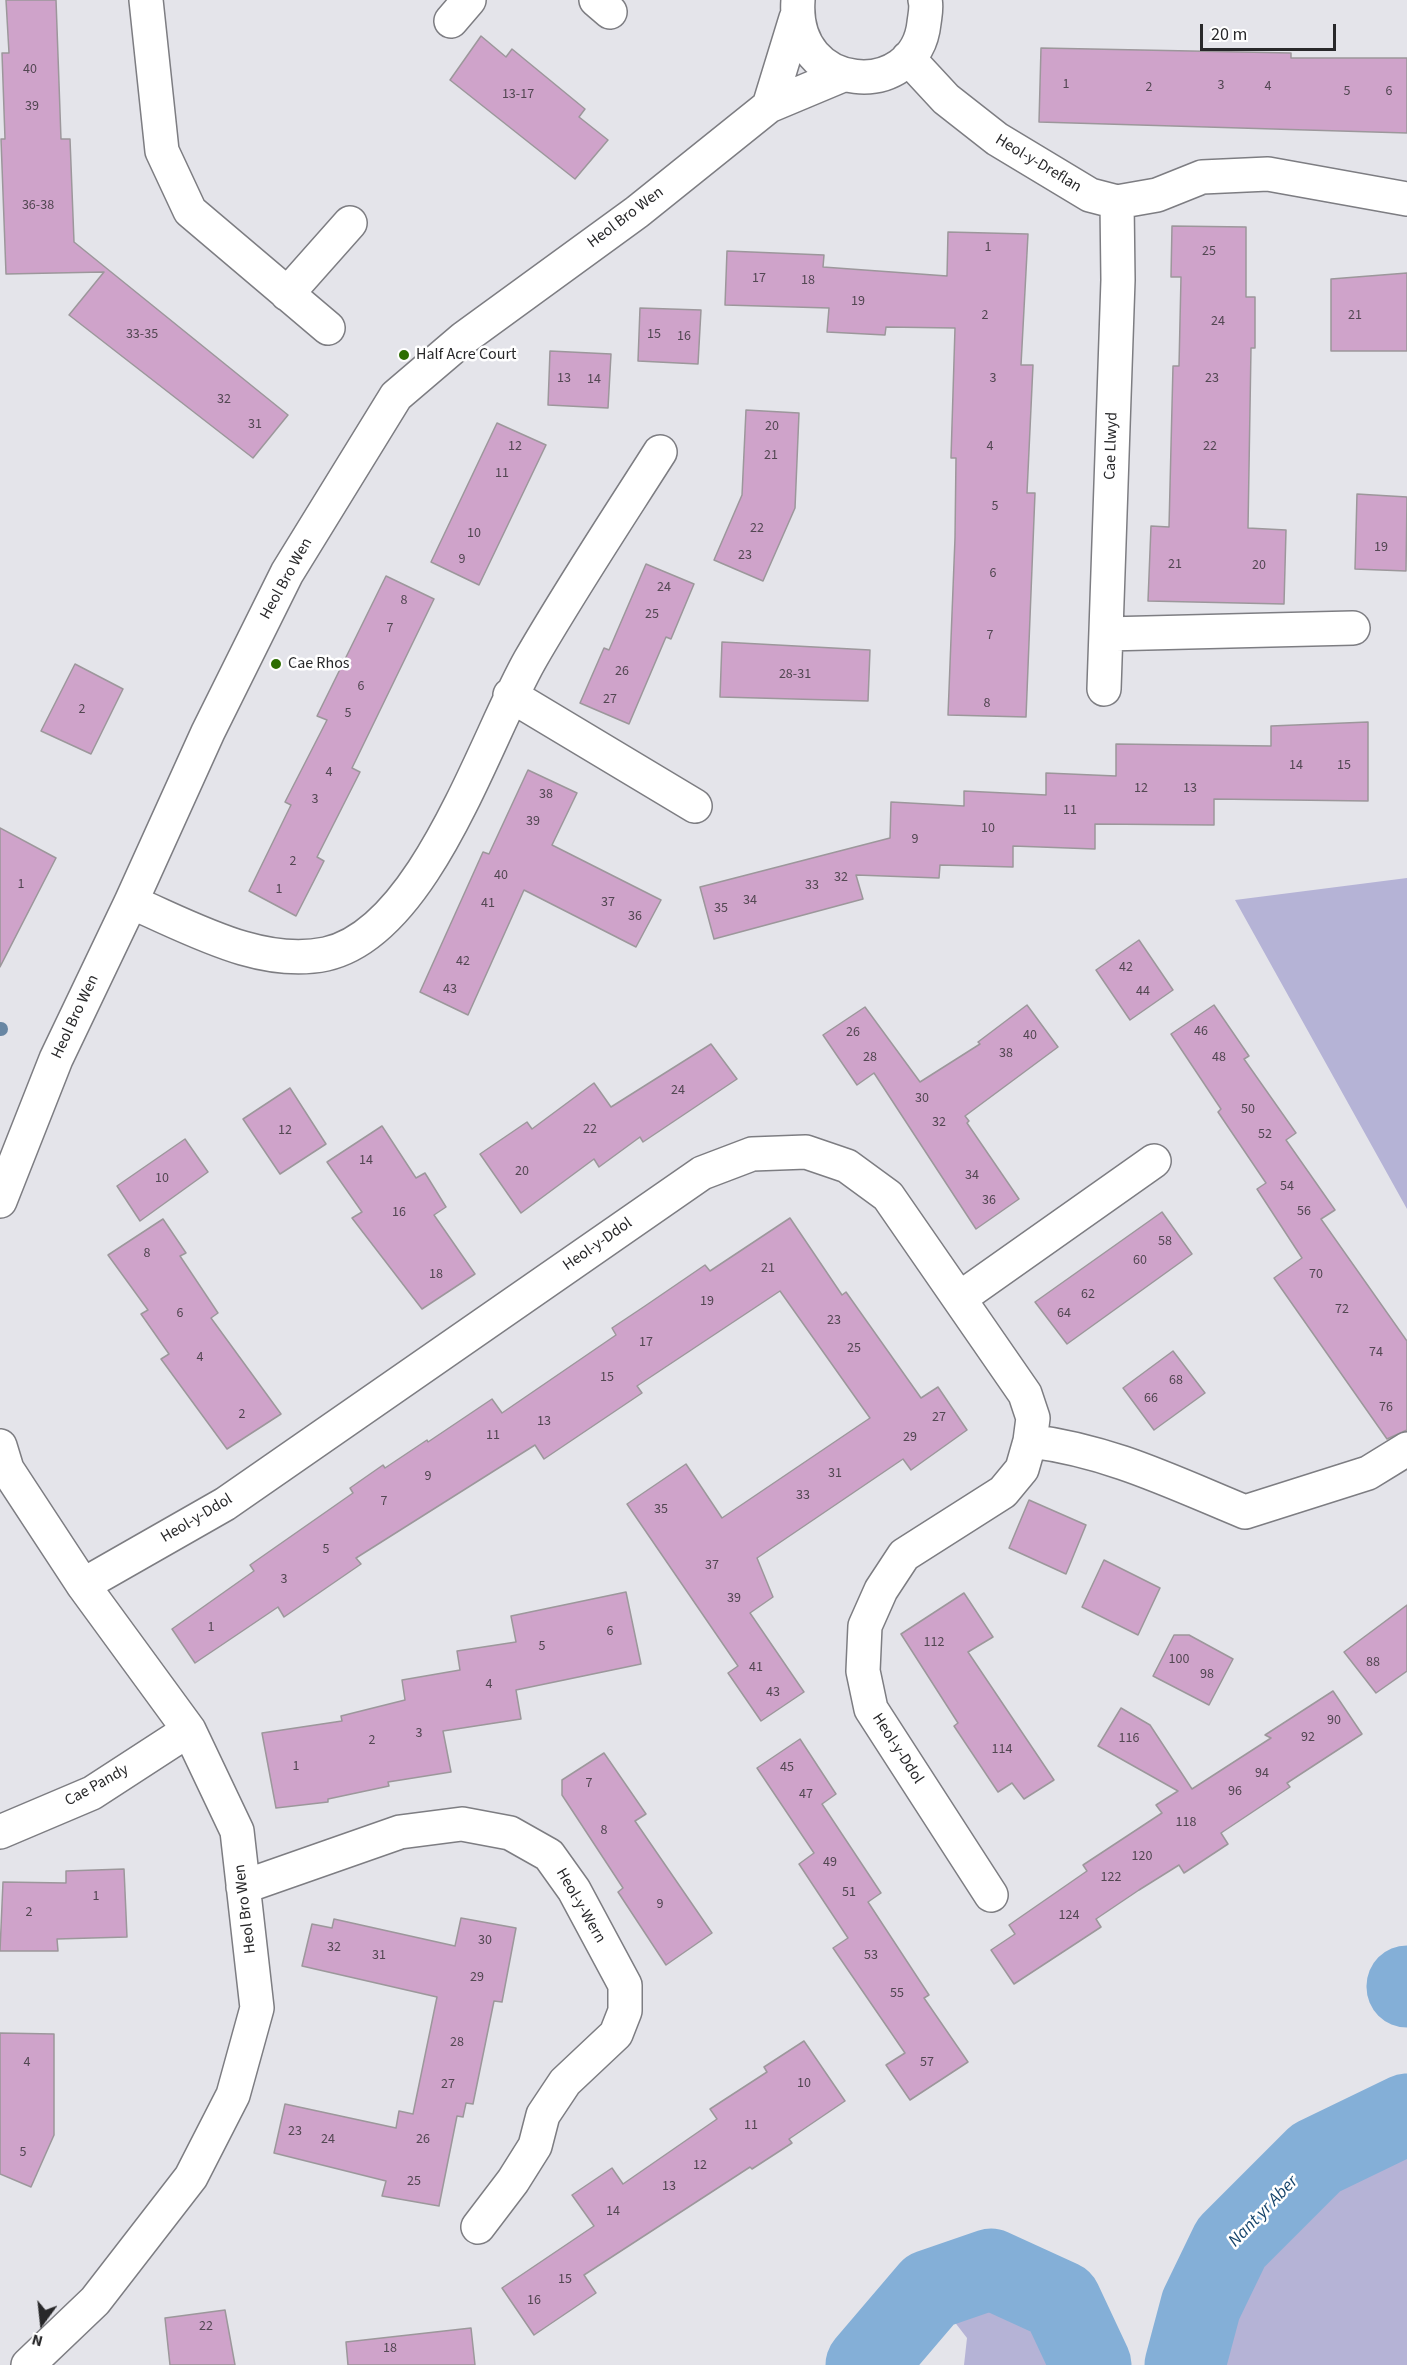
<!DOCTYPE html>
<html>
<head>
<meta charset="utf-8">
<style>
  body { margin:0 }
  #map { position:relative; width:1407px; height:2365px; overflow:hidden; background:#e4e4ea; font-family:"Source Sans 3",sans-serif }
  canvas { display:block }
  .north { position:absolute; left:12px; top:2293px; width:60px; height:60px; -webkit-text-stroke:4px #fff; paint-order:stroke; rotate:195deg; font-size:16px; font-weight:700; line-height:24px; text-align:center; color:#28282a }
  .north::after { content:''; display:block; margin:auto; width:21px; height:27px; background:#28282a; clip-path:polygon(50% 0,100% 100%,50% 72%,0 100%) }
  .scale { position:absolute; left:1200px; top:24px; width:136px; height:27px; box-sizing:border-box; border:3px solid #28282a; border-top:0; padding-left:8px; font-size:18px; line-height:21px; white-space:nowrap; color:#28282a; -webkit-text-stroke:4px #fff; paint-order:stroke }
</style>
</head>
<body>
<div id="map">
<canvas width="1407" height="2365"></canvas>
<div class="north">N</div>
<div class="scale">20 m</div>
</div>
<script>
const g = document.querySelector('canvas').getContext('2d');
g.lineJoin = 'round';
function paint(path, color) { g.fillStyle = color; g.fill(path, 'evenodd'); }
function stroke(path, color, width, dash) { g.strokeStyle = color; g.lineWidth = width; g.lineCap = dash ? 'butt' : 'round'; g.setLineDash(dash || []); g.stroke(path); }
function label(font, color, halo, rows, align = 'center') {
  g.font = font + ' "Source Sans 3",sans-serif'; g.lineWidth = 5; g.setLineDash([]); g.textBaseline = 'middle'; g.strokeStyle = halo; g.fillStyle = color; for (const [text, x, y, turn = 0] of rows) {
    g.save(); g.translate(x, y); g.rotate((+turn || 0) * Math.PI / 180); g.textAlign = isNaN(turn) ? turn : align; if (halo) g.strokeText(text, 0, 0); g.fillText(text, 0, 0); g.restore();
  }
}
paint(new Path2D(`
  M 1407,878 L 1407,1209 L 1235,900 Z
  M 1407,2114 L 1407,2365 L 1185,2365 L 1201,2305 L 1231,2243 L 1316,2158 Z
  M 991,2269 L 1061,2301 L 1091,2365 L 964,2365 L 967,2338 L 930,2290 Z`), '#b5b3d6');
stroke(new Path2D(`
  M 0,1029 L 1,1029`), '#6886a3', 14);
stroke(new Path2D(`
  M 1407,1986 L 1407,1987
  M 866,2365 L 930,2290 L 991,2269 L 1061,2301 L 1091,2365
  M 1185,2365 L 1201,2305 L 1231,2243 L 1316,2158 L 1407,2114`), '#84afd7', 81);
const building = new Path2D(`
  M 6,0 L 56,0 L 61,139 L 70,139 L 74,242 L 288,415 L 253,458 L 69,315 L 104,272 L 6,274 L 1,139 L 5,139 L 2,53 L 9,53 Z
  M 481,36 L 506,57 L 512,49 L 585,109 L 579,117 L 608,140 L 575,179 L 450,80 Z
  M 1041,48 L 1291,53 L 1291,58 L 1407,58 L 1407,133 L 1039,122 Z
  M 1172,226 L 1246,227 L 1246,297 L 1255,297 L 1255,348 L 1251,348 L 1248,528 L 1286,530 L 1284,604 L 1148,601 L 1151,526 L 1169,527 L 1173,366 L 1179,366 L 1181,277 L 1171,277 Z
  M 948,232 L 1028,234 L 1021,365 L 1033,365 L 1027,493 L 1035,493 L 1026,717 L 948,715 L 955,538 L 956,458 L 951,458 L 955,328 L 886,327 L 885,335 L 827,332 L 829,308 L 725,305 L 727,251 L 824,255 L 823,267 L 947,276 Z
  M 1407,273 L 1407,351 L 1331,351 L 1331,279 Z
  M 640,308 L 701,310 L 698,364 L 638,361 Z
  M 550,351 L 611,354 L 608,408 L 548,405 Z
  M 746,410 L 799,413 L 795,508 L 763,581 L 714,560 L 742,495 Z
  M 497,423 L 546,445 L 479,585 L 431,562 Z
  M 1357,494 L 1407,497 L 1406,571 L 1355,569 Z
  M 646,564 L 694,584 L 671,639 L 666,637 L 629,724 L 580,703 L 604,648 L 609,650 Z
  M 386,576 L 434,599 L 352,768 L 360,772 L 317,857 L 324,861 L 296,916 L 249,891 L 291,805 L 285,802 L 327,720 L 317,716 Z
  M 722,642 L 870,650 L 868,701 L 720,697 Z
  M 75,664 L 123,689 L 91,754 L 41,731 Z
  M 1368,722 L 1368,801 L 1214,799 L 1214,825 L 1095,824 L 1095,849 L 1013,846 L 1013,867 L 940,865 L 939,878 L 856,875 L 863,899 L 714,939 L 700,887 L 890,838 L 891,802 L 964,806 L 964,791 L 1046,795 L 1046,773 L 1116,776 L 1116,744 L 1271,746 L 1271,726 Z
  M 528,770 L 577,793 L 552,845 L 661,900 L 636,947 L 524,890 L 468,1015 L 420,992 L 483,852 L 489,854 Z
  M 0,828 L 56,858 L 0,967 Z
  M 1139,940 L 1173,990 L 1130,1020 L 1096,970 Z
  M 1027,1005 L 1058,1047 L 965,1116 L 969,1121 L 967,1123 L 1019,1199 L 976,1229 L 874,1073 L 857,1085 L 823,1035 L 865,1007 L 920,1082 L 980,1044 L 978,1042 Z
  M 1214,1005 L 1249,1056 L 1244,1059 L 1296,1133 L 1286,1140 L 1335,1210 L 1321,1219 L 1407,1341 L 1407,1430 L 1387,1439 L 1274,1278 L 1302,1258 L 1257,1189 L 1266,1183 L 1218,1112 L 1221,1109 L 1171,1034 Z
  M 711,1044 L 737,1079 L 643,1142 L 640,1137 L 599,1167 L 594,1159 L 521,1213 L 480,1154 L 527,1122 L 532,1129 L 594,1083 L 611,1107 Z
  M 290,1088 L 326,1144 L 280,1174 L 243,1119 Z
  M 382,1126 L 416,1178 L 425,1173 L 446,1207 L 434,1215 L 475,1274 L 422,1309 L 352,1218 L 362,1212 L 327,1162 Z
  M 185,1139 L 208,1172 L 140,1221 L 117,1186 Z
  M 1162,1212 L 1192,1254 L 1067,1344 L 1035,1302 Z
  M 790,1218 L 842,1295 L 846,1292 L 921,1398 L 938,1387 L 967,1430 L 911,1470 L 903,1459 L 757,1558 L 773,1597 L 750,1613 L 804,1692 L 761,1721 L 728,1673 L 738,1666 L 627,1504 L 686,1464 L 722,1518 L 870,1418 L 780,1291 L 637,1386 L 642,1393 L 544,1459 L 535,1445 L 356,1558 L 361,1564 L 284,1617 L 278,1607 L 195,1663 L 172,1629 L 254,1571 L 250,1565 L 353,1493 L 350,1488 L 383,1465 L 385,1468 L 427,1440 L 428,1442 L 492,1399 L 502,1413 L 616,1335 L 612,1328 L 645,1306 L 705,1265 L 710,1271 Z
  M 163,1219 L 186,1253 L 180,1256 L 218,1313 L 211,1318 L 281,1414 L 227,1449 L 161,1359 L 169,1354 L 141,1314 L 148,1310 L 108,1255 Z
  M 1173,1351 L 1205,1393 L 1154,1430 L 1123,1388 Z
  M 1029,1500 L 1086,1525 L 1066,1574 L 1009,1548 Z
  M 1104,1560 L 1160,1588 L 1138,1635 L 1082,1607 Z
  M 626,1592 L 641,1664 L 516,1690 L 521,1719 L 443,1731 L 451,1772 L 388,1782 L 389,1786 L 328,1799 L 328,1802 L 276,1808 L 262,1733 L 342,1721 L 341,1716 L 405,1700 L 402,1680 L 460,1670 L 457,1651 L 516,1642 L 511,1616 Z
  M 964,1593 L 993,1637 L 968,1652 L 1054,1780 L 1024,1799 L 1012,1783 L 998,1792 L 954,1726 L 958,1723 L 901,1634 Z
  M 1407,1605 L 1407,1671 L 1376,1693 L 1344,1652 Z
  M 1174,1635 L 1189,1635 L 1233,1659 L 1209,1705 L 1153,1676 Z
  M 1333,1691 L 1362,1734 L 1287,1783 L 1290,1787 L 1221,1833 L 1228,1844 L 1184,1873 L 1179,1865 L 1139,1890 L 1096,1919 L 1101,1927 L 1014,1984 L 991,1950 L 1015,1934 L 1009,1925 L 1087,1871 L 1083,1865 L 1162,1813 L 1156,1805 L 1178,1791 L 1098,1746 L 1121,1708 L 1150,1725 L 1192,1789 L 1271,1738 L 1265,1735 Z
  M 800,1739 L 836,1794 L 822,1804 L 881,1893 L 868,1902 L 929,1995 L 924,1998 L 968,2062 L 910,2100 L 886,2065 L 905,2053 L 833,1948 L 848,1938 L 799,1864 L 814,1853 L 757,1768 Z
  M 604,1753 L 646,1814 L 635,1821 L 712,1933 L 666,1965 L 618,1892 L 623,1888 L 562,1795 L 562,1780 Z
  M 124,1869 L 127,1937 L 57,1939 L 58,1951 L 0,1951 L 3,1882 L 66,1883 L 66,1871 Z
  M 461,1918 L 516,1928 L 502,2002 L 494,2001 L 473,2104 L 466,2103 L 463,2117 L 457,2116 L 439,2206 L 382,2196 L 386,2181 L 274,2153 L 285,2104 L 396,2128 L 399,2111 L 413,2114 L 437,1997 L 302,1966 L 312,1924 L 332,1928 L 334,1919 L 455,1946 Z
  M 0,2033 L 54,2034 L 54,2135 L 31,2187 L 0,2174 Z
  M 804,2041 L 845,2101 L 789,2139 L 792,2143 L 752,2169 L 750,2167 L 584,2275 L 596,2293 L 534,2335 L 502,2288 L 594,2226 L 572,2195 L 612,2168 L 623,2184 L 717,2119 L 710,2109 L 767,2072 L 764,2067 Z
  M 225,2310 L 235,2365 L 170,2365 L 165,2318 Z
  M 471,2328 L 475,2365 L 348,2365 L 346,2342 Z`);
paint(building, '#cfa3ca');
stroke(building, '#9c979b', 1.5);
const minor = new Path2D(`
  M 146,0 L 162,151 L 190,211 L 328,328
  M 596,0 L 610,12
  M 798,0 C 791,95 916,101 924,23 C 925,15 927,7 925,0
  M 451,21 L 469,0
  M 908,58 L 946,99 L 997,139 L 1090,195 L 1117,202 L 1157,195 L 1202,177 L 1268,174 L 1407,199
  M 769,106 L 796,18
  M 287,294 L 350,223
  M 1106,634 L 1353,628
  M 1104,689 L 1118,280 L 1117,202
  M 510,695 L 695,806
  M 131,902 C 190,927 260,968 326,954 C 425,932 484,741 530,660 C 571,589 616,521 660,452
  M 0,1201 L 56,1059 L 131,902 L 208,732 L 287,573 L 396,396 L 464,338 L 637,212 L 769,106 L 843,75
  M 960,1298 L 1154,1161
  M 1030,1441 C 1110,1451 1172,1482 1245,1512 L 1368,1473 L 1407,1449
  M 0,1446 L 7,1469 L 83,1585 L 189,1730 L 237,1831 L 257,2008 L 233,2095 L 191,2177 L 95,2301 L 28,2365
  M 83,1585 L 225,1504 L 702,1173 L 752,1154 L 806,1152 L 847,1166 L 888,1196 L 1025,1394 L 1033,1418 L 1030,1441 L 1022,1469 L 1003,1492 L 904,1555 L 881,1590 L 865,1626 L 863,1671 L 871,1709 L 991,1895
  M 0,1832 L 92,1793 L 189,1730
  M 243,1887 L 400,1832 L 462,1824 L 510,1833 L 549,1855 L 574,1890 L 625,1985 L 625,2011 L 616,2034 L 565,2082 L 543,2115 L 535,2146 L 513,2181 L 478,2227`);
stroke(minor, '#7d7d82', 36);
stroke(minor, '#fff', 33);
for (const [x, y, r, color] of [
  [404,355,6,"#2d6d02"],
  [276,664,6,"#2d6d02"]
]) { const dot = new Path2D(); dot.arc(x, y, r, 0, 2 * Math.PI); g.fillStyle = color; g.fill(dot); stroke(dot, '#fff', 2); }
label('14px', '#524752', null, [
  ["40",30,70],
  ["1",1066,85],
  ["3",1221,86],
  ["4",1268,87],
  ["2",1149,88],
  ["5",1347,92],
  ["6",1389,92],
  ["13-17",518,95],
  ["39",32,107],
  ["36-38",38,206],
  ["1",988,248],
  ["25",1209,252],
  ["17",759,279],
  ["18",808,281],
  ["19",858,302],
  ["2",985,316],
  ["21",1355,316],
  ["24",1218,322],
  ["33-35",142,335],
  ["15",654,335],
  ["16",684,337],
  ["13",564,379],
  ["3",993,379],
  ["23",1212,379],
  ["14",594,380],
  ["32",224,400],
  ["31",255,425],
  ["20",772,427],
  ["12",515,447],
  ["4",990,447],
  ["22",1210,447],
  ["21",771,456],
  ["11",502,474],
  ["5",995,507],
  ["22",757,529],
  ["10",474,534],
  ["19",1381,548],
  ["23",745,556],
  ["9",462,560],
  ["21",1175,565],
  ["20",1259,566],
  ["6",993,574],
  ["24",664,588],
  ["8",404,601],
  ["25",652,615],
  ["7",390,629],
  ["7",990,636],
  ["26",622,672],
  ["28-31",795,675],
  ["6",361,687],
  ["27",610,700],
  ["8",987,704],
  ["2",82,710],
  ["5",348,714],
  ["14",1296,766],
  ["15",1344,766],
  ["4",329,773],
  ["12",1141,789],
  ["13",1190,789],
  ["38",546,795],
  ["3",315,800],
  ["11",1070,811],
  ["39",533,822],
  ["10",988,829],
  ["9",915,840],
  ["2",293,862],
  ["40",501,876],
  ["32",841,878],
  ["1",21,885],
  ["33",812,886],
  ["1",279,890],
  ["34",750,901],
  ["37",608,903],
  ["41",488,904],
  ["35",721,909],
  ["36",635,917],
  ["42",463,962],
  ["42",1126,968],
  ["43",450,990],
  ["44",1143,992],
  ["46",1201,1032],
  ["26",853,1033],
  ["40",1030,1036],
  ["38",1006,1054],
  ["28",870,1058],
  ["48",1219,1058],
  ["24",678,1091],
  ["30",922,1099],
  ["50",1248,1110],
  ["32",939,1123],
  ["22",590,1130],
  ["12",285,1131],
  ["52",1265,1135],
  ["14",366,1161],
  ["20",522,1172],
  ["34",972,1176],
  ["10",162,1179],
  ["54",1287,1187],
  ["36",989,1201],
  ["56",1304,1212],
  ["16",399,1213],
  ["58",1165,1242],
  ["8",147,1254],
  ["60",1140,1261],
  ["21",768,1269],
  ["18",436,1275],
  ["70",1316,1275],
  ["62",1088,1295],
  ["19",707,1302],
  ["72",1342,1310],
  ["6",180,1314],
  ["64",1064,1314],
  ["23",834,1321],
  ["17",646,1343],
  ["25",854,1349],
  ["74",1376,1353],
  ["4",200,1358],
  ["15",607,1378],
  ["68",1176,1381],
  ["66",1151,1399],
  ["76",1386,1408],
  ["2",242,1415],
  ["27",939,1418],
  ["13",544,1422],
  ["11",493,1436],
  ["29",910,1438],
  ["31",835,1474],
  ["9",428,1477],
  ["33",803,1496],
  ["7",384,1502],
  ["35",661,1510],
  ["5",326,1550],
  ["37",712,1566],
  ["3",284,1580],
  ["39",734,1599],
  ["1",211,1628],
  ["6",610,1632],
  ["112",934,1643],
  ["5",542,1647],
  ["100",1179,1660],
  ["88",1373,1663],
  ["41",756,1668],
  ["98",1207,1675],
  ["4",489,1685],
  ["43",773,1693],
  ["90",1334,1721],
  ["3",419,1734],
  ["92",1308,1738],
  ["116",1129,1739],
  ["2",372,1741],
  ["114",1002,1750],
  ["1",296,1767],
  ["45",787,1768],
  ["94",1262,1774],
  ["7",589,1784],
  ["96",1235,1792],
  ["47",806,1795],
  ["118",1186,1823],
  ["8",604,1831],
  ["120",1142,1857],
  ["49",830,1863],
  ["122",1111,1878],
  ["51",849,1893],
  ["1",96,1897],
  ["9",660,1905],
  ["2",29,1913],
  ["124",1069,1916],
  ["30",485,1941],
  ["32",334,1948],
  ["31",379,1956],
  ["53",871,1956],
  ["29",477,1978],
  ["55",897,1994],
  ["28",457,2043],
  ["4",27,2063],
  ["57",927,2063],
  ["10",804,2084],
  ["27",448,2085],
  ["11",751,2126],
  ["23",295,2132],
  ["24",328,2140],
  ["26",423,2140],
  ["5",23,2153],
  ["12",700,2166],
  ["25",414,2182],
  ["13",669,2187],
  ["14",613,2212],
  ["15",565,2280],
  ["16",534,2301],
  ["22",206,2327],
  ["18",390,2349]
]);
label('16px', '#28282a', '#fff', [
  ["Heol-y-Dreflan",1038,164,31],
  ["Heol Bro Wen",626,218,-37],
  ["Cae Llwyd",1112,446,-88],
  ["Heol Bro Wen",287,579,-61],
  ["Heol Bro Wen",76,1017,-65],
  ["Heol-y-Ddol",598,1245,-35],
  ["Heol-y-Ddol",197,1519,-31],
  ["Heol-y-Ddol",897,1749,57],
  ["Cae Pandy",97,1786,-29],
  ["Heol-y-Wern",580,1906,60],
  ["Heol Bro Wen",246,1909,-97]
]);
label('16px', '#28282a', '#fff', [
  ["Half Acre Court",416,355],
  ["Cae Rhos",288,664]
], 'left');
label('italic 18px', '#16456c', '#fff', [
  ["Nant yr Aber",1264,2212,-46]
]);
</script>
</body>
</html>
